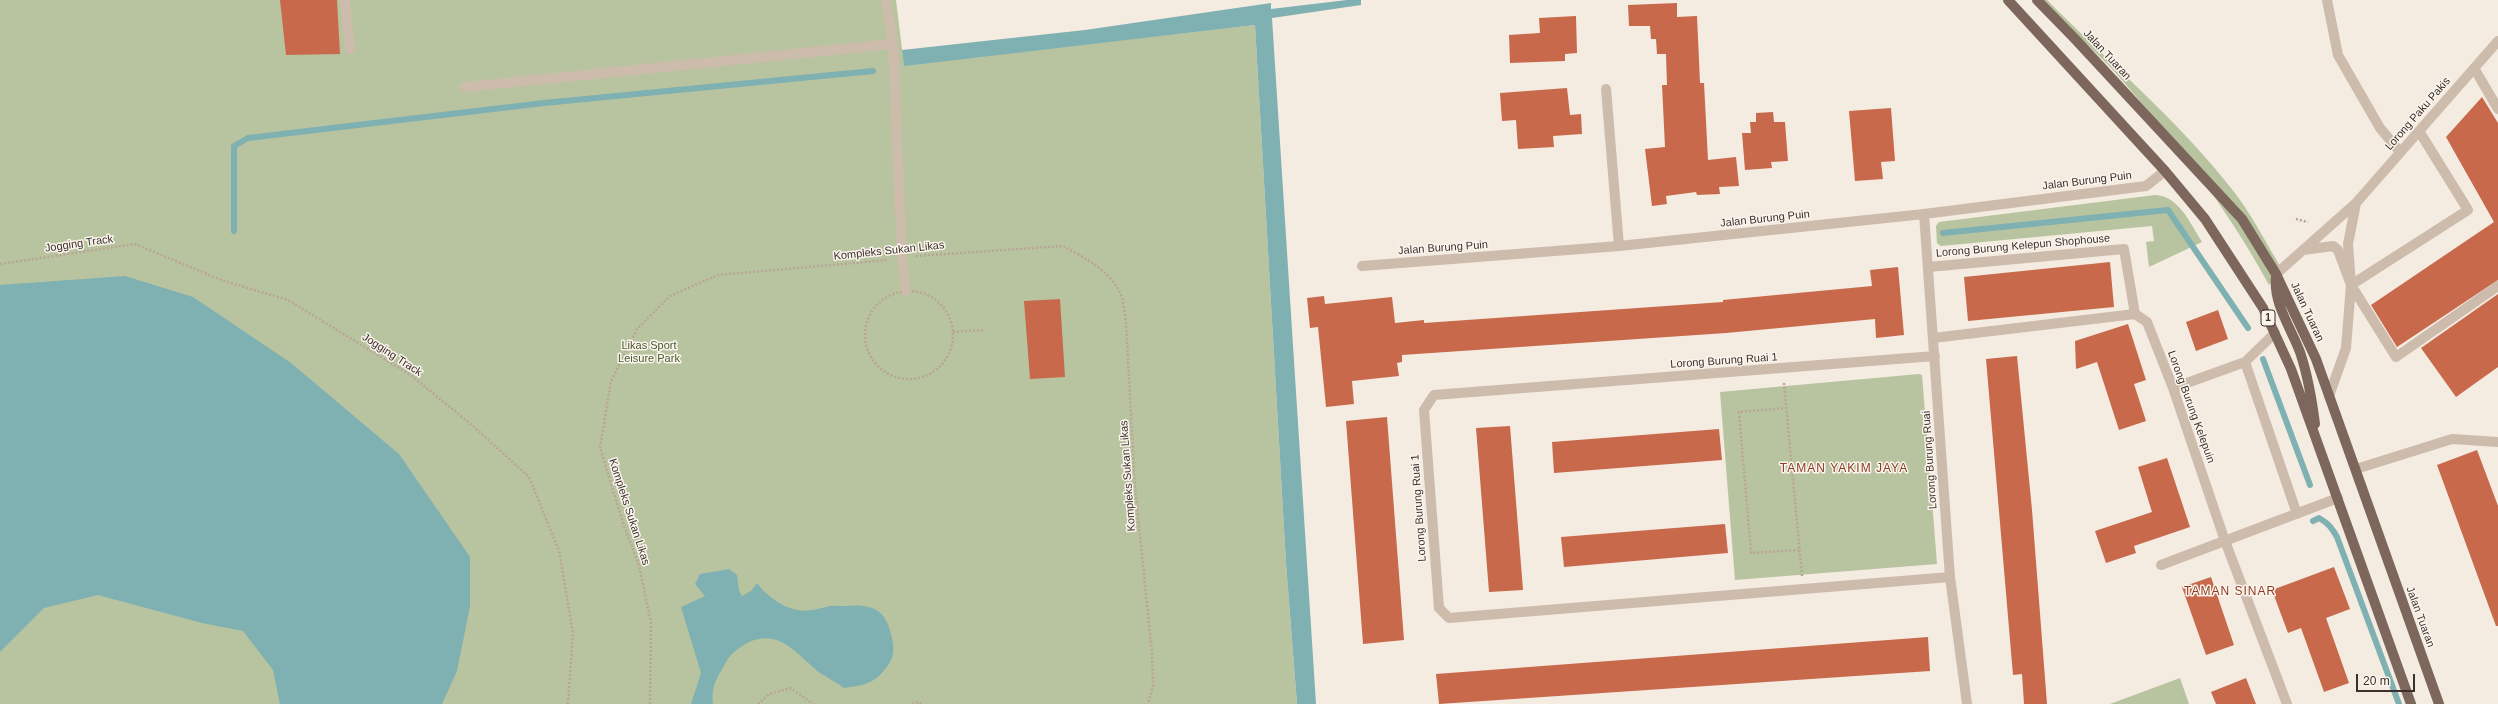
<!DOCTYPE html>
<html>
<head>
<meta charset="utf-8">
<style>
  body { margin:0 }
  #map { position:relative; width:2498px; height:704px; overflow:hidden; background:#f4ebe1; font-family:Helvetica,sans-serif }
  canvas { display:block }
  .scale { position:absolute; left:2356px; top:674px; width:59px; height:18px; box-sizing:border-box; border:2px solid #3b302b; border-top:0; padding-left:5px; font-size:12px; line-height:14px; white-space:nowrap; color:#3b302b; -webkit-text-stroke:3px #fbf5ee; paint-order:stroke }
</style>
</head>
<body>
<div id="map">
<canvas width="2498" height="704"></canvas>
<div class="scale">20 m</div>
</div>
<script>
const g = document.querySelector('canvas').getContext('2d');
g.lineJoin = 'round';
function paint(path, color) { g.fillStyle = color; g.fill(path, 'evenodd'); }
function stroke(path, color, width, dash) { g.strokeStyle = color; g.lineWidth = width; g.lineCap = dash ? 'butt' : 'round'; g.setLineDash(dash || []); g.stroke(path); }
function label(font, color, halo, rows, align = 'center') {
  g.font = font + ' Helvetica,sans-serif'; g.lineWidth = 3; g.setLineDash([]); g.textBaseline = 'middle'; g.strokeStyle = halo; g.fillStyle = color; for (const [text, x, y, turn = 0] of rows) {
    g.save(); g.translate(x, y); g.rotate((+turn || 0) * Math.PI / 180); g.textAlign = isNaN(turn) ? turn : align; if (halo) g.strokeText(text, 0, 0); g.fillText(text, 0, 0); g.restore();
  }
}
paint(new Path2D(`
  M 0,0 L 896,0 L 904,65 L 1255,25 L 1286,563 L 1297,704 L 0,704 Z
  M 2039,0 L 2047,0 C 2109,63 2177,119 2231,188 C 2251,213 2265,241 2281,268 L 2269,285 C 2227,207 2171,135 2112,69 C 2090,45 2062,24 2039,0 Z
  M 2155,195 C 2179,196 2190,223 2202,242 L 2149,267 L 2146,242 L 2154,241 L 2152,226 L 1941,246 L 1937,243 L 1936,226 L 1939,222 Z
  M 1919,374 L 1922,375 L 1937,564 L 1735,580 L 1720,392 Z
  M 2180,678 L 2189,704 L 2110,704 Z`), '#b8c4a0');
paint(new Path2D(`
  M 1347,0 L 1361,0 L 1361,5 L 1272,18 L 1316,704 L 1297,704 L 1286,563 L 1255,25 L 904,66 L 902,50 L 1085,30 L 1271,3 L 1271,9 Z
  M 125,276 L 193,297 L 291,363 L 399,454 L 470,557 L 470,606 L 457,671 L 442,704 L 280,704 L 273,670 L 243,631 L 202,623 L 98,595 L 44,608 L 0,652 L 0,285 Z
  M 729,569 L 737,575 L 739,591 L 742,596 L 751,591 L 757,583 C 764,593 778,604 790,608 C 803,613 814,610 826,607 C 831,605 838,606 844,606 C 869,604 885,607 891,634 C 896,654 893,661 880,675 C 870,685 857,686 844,688 C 836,682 828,678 820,673 C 797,655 780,627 747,643 C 740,647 730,654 726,662 C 717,679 711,684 713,704 L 691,704 L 701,673 L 681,607 L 705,596 L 695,584 L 700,574 Z`), '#7fb0b2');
stroke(new Path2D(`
  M 234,231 L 234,146 L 248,138 L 544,103 L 873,71
  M 1943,233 L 2168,210 L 2248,328
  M 2263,359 L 2310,485
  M 2313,521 L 2319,518 C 2328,523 2332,528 2337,537 L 2399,704`), '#7fb0b2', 6);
paint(new Path2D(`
  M 280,0 L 337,0 L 340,54 L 286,55 Z
  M 1677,3 L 1677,17 L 1697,16 L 1700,83 L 1704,83 L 1708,160 L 1736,157 L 1739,186 L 1719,187 L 1720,194 L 1697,195 L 1696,192 L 1666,196 L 1667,204 L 1652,206 L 1645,149 L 1665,147 L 1662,85 L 1667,85 L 1666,54 L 1657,54 L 1656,39 L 1651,39 L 1650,26 L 1629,26 L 1628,5 Z
  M 1576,16 L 1577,53 L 1565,54 L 1565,61 L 1510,63 L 1509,35 L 1540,33 L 1539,18 Z
  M 1567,88 L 1570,115 L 1581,114 L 1582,134 L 1553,136 L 1554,147 L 1518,149 L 1516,120 L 1502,121 L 1500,93 Z
  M 2482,97 L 2498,123 L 2498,280 L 2397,347 L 2371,305 L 2494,222 L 2446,137 Z
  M 1891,108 L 1895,161 L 1881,162 L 1883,179 L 1855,181 L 1849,111 Z
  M 1773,112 L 1774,122 L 1785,122 L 1788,161 L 1771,162 L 1772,168 L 1745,170 L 1742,133 L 1751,133 L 1750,122 L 1756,122 L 1756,113 Z
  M 2110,262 L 2114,307 L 1968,321 L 1964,277 Z
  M 1898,267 L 1904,335 L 1876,338 L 1875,319 L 1726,333 L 1402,355 L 1402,362 L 1397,363 L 1399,376 L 1352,381 L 1354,404 L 1326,407 L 1318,327 L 1310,328 L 1307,298 L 1324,296 L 1325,304 L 1392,297 L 1395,323 L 1424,320 L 1424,323 L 1723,302 L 1723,300 L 1872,286 L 1870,270 Z
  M 2498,294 L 2498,367 L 2456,397 L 2421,348 Z
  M 1060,299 L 1065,377 L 1030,379 L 1024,301 Z
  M 2218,310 L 2228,339 L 2196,351 L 2186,322 Z
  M 2128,324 L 2146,380 L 2134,384 L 2146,421 L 2119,430 L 2097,362 L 2076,369 L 2075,341 Z
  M 2017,356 L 2032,510 L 2047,704 L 2024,704 L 2022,674 L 2013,675 L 1986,359 Z
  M 1387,417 L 1404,640 L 1363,644 L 1346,421 Z
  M 1510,426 L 1523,590 L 1489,592 L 1476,428 Z
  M 1719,429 L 1722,460 L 1554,473 L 1552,442 Z
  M 2477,450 L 2498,506 L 2498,626 L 2496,626 L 2437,465 Z
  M 2167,458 L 2190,527 L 2134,546 L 2136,553 L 2106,563 L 2095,531 L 2152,512 L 2138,467 Z
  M 1725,524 L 1728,553 L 1564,567 L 1561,537 Z
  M 2334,567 L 2350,609 L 2326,618 L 2349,683 L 2324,692 L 2301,628 L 2288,633 L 2272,590 Z
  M 2211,577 L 2234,645 L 2206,655 L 2182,587 Z
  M 1928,637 L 1930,671 L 1439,704 L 1436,674 Z
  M 2246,678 L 2256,704 L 2216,704 L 2211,692 Z`), '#c8694b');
stroke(new Path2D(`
  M 2296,219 L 2308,222
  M 916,256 L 1063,246 C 1084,257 1114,273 1122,298 C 1124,306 1125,315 1126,323 L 1135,487 L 1152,653 L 1153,686 L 1148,704
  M 0,264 L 135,244 L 224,281 L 288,300 L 412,376 L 473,426 L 529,477 L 559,551 L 573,633 L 568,704
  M865 335a44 44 0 1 1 88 0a44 44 0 1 1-88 0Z
  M 953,332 L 983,330
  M 1784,383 L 1802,576
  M 1787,408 L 1739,412 L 1751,553 L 1799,550
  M 650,704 L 651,623 L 639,565 L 624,526 L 600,448 L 611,381 L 637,329 L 670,296 L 718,275 L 887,260
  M 758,704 L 769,694 L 791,688 L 813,704
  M 912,704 L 918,702 L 923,704`), '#b9a596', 2.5, [2, 2]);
stroke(new Path2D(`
  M 345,0 L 350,49
  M 886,0 L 893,44 L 902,259 L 906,291
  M 2327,0 L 2338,55 L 2380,128 L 2400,152
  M 2474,68 L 2498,109
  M 465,87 L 893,44
  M 1606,89 L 1619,246
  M 1924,214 L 1950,577 L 1967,704
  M 2303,250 L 2333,246 L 2338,250 L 2351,285 L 2396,357 L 2498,286
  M 1362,266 L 1619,246 L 1924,214 L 2146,186 L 2165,171
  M 1929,267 L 2124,249 L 2135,314
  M 2276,274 L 2356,203 L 2498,41
  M 2351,285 L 2468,210 L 2419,131
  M 1933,338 L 2135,314 L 2147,322 L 2173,388 L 2225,541 L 2287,704
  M 1935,356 L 1434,395 L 1424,410 L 1439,608 L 1449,618 L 1950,577
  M 2245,362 L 2275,333
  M 2173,388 L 2245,362 L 2297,514
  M 2329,396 L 2346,348 L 2351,285 L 2348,244 L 2356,203
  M 2356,469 L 2452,439 L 2498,442
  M 2161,565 L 2338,498`), '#cdbbac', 10);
stroke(new Path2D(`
  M 2008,0 L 2165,171 L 2205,219 L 2263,308 L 2291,369 L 2411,704
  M 2037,0 L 2076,40 L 2242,219 L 2276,274 L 2316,359 L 2439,704
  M 2276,277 C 2273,303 2291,328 2300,352 C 2308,376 2312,400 2315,424`), '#7d675c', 10);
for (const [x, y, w] of [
  [2268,318,14]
]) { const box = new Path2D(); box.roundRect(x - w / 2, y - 8, w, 16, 3); g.fillStyle = '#fbf5ee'; g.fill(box); stroke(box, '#3b302b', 1); }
label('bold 10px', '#3b302b', null, [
  ["1",2268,318]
]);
label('11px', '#3b302b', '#fbf5ee', [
  ["Jalan Tuaran",2107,55,47],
  ["Lorong Paku Pakis",2418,114,-49],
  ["Jalan Burung Puin",2087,181,-7],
  ["Jalan Burung Puin",1765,219,-6],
  ["Jogging Track",79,244,-8],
  ["Lorong Burung Kelepun Shophouse",2023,246,-5],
  ["Jalan Burung Puin",1443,248,-4],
  ["Kompleks Sukan Likas",889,251,-6],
  ["Jalan Tuaran",2307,312,65],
  ["Jogging Track",392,355,33],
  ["Lorong Burung Ruai 1",1724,361,-4],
  ["Lorong Burung Kelepuin",2191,407,70],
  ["Lorong Burung Ruai",1930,460,-94],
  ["Kompleks Sukan Likas",1128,476,-94],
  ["Lorong Burung Ruai 1",1419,508,-94],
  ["Kompleks Sukan Likas",629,512,72],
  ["Jalan Tuaran",2420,617,70]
]);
label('11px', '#4a5a2e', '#fbf5ee', [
  ["Likas Sport",649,346],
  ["Leisure Park",649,359]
]);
g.letterSpacing = '1px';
label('12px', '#8c3b22', '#fbf5ee', [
  ["TAMAN YAKIM JAYA",1844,469],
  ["TAMAN SINAR",2230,592]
]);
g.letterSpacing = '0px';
</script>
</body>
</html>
